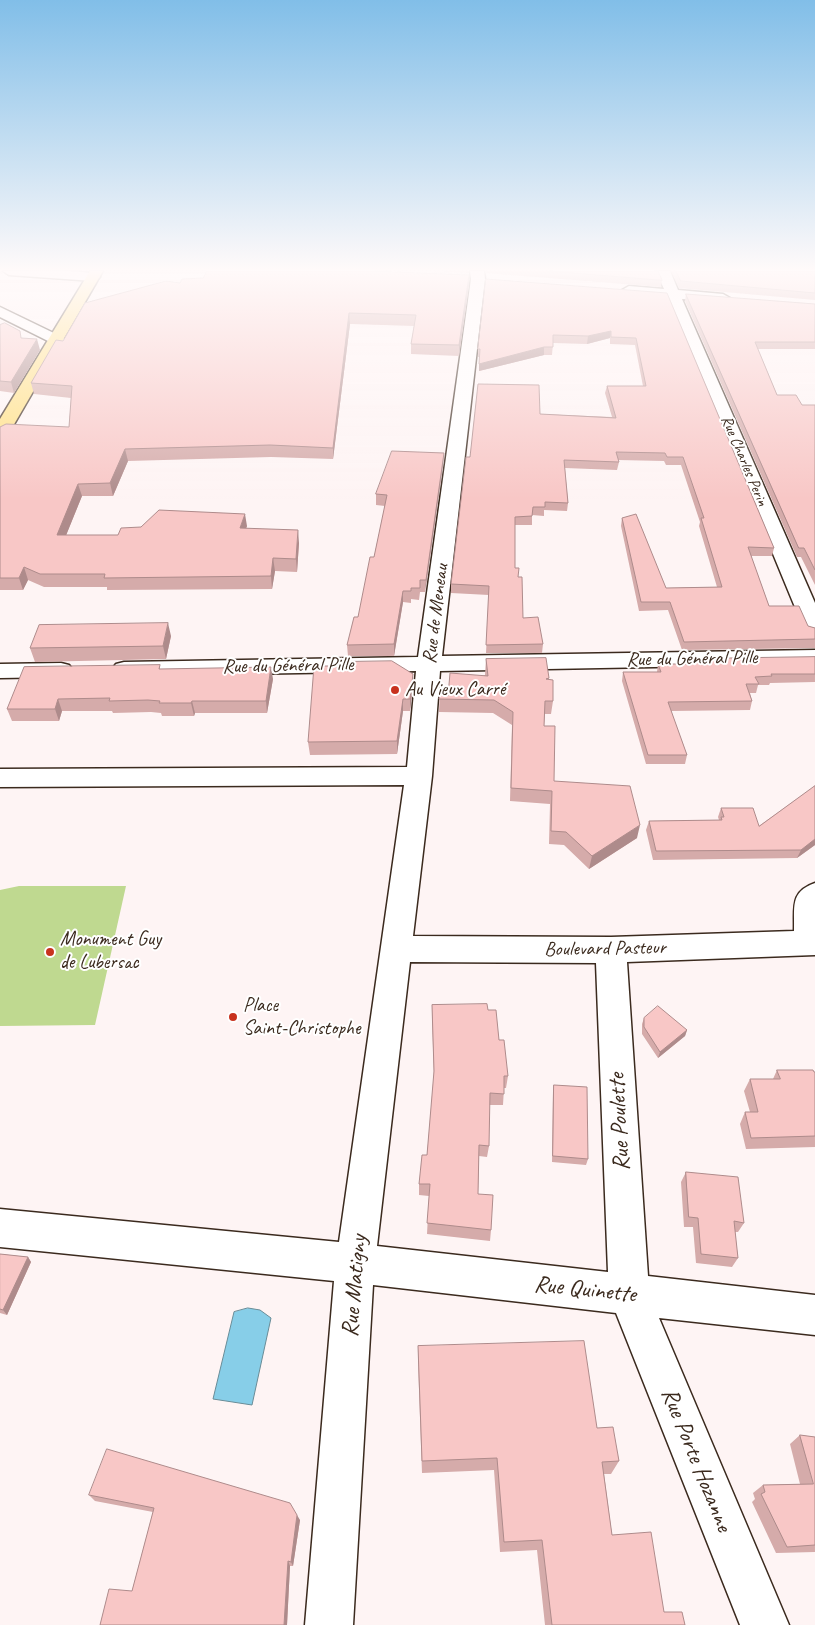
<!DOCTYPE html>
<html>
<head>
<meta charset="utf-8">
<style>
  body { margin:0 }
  canvas { display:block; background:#fef4f4 }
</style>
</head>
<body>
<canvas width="815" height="1625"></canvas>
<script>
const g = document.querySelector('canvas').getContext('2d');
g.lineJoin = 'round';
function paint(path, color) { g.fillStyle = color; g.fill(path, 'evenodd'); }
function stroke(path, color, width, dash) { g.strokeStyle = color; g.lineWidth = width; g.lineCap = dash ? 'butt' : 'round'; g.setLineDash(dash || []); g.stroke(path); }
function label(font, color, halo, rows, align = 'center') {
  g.font = font + ' Caveat,sans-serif'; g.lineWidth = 4; g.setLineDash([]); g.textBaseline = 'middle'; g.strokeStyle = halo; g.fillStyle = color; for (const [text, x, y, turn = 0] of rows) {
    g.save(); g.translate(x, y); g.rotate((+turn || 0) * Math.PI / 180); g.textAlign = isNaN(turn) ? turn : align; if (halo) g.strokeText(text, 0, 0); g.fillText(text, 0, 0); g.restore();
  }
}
paint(new Path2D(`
  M 19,886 L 126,886 L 95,1025 L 0,1026 L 0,890 Z`), '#bfd990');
const water = new Path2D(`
  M 248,1308 L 260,1310 L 271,1318 L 252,1405 L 213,1399 L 234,1312 Z`);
paint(water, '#87cee8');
stroke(water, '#698c97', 1);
const minor = new Path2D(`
  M 3,271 C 18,271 93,268 100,277 L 93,281 L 9,275 Z
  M 470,271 L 484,271 L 485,279 L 442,656 L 815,650 L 815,664 L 440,671 L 432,776 L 413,936 L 611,937 L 794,931 C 795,908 789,892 815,883 L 815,955 L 627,962 L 648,1276 L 815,1295 L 815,1335 L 659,1318 L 789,1625 L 740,1625 L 616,1313 L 373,1285 L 353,1625 L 305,1625 L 334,1281 L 0,1247 L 0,1209 L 339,1242 L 404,785 L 0,787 L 0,769 L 407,767 L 416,671 L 124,676 L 116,674 L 112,669 L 116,664 L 124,662 L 418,657 L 471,279 ZM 410,962 L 596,963 L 608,1272 L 377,1246 Z
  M 656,271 L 670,271 L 678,290 L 723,294 L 730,298 L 723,302 L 682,299 L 815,603 L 815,636 L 807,634 L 804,629 L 667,297 L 629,294 L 622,290 L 629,286 L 664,289 Z
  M 0,307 L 62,337 L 65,340 L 62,343 L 52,343 L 0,317 Z
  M 61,663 L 69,665 L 73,670 L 69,675 L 61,677 L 0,678 L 0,664 Z`);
const major = new Path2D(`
  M 90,271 L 103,271 L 9,433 L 6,437 L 0,438 L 0,419 Z`);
stroke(minor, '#3b2a1e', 3);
stroke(major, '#3b2a1e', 3);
paint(minor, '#fff');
paint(major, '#ffdf80');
paint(new Path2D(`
  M 428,271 L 469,271 L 469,273 Z
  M 485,271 L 658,271 L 662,280 L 661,287 L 486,273 Z
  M 671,271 L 815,271 L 815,300 L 679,288 Z
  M 469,275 L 469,285 L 459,356 L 411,354 L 411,344 L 414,326 L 350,324 L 333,459 L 271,457 L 128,461 L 113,496 L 82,496 L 66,535 L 118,535 L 247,526 L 246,528 L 299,543 L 297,572 L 275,571 L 272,589 L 107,590 L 107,587 L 44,587 L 28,580 L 23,590 L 0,590 L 0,427 L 69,427 L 71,398 L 34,394 L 31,383 L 63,341 L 180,283 Z
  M 667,293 L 774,548 L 772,556 L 751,556 L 769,606 L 808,626 L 815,628 L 815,648 L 682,650 L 668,610 L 639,611 L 621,526 L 622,518 L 666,588 L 717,587 L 699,526 L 700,522 L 681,465 L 666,465 L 664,461 L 618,460 L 619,462 L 617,470 L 565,468 L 568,503 L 567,511 L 544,510 L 544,516 L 532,515 L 532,525 L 515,525 L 515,568 L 518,577 L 523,618 L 543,644 L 542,653 L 486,653 L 489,595 L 451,593 L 451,584 L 470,457 L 540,414 L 612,417 L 605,393 L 607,386 L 643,386 L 635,345 L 610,344 L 610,338 L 587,344 L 553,343 L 552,355 L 544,355 L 479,371 L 480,357 L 478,357 L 478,349 Z
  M 686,294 L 815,304 L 815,349 L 758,349 L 777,395 L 802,405 L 815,405 L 815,585 L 801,557 L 797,557 L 685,301 Z
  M 0,325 L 40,350 L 14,393 L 0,391 Z
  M 444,453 L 443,464 L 425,592 L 420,592 L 419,600 L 411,599 L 411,603 L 403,602 L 394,656 L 348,656 L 347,645 L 358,617 L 374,557 L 385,506 L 376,505 L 376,494 Z
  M 171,636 L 166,659 L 35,662 L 30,648 Z
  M 815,657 L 815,682 L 770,683 L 769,685 L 758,685 L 756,693 L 750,693 L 752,701 L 750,710 L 671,711 L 687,755 L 685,764 L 646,764 L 622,681 L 623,672 L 657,672 L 658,664 L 689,664 L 691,659 Z
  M 486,659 L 549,678 L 553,701 L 551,714 L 545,714 L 544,726 L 554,781 L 637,838 L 589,869 L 564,845 L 549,844 L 550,804 L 510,801 L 512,725 L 493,713 L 439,712 L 440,690 L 448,696 L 485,675 Z
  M 160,665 L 160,669 L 273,679 L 267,713 L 195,713 L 194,716 L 162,716 L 161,713 L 151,712 L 113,713 L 112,711 L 62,711 L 59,721 L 12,721 L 7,709 Z
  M 413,674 L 413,686 L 410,711 L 403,711 L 397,754 L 310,755 L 308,742 Z
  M 815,786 L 815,845 L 797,858 L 653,860 L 646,830 L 649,821 L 719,820 L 718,817 L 721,808 L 759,826 Z
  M 432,1005 L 488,1010 L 499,1040 L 508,1076 L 506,1088 L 504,1088 L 503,1105 L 489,1105 L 489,1146 L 487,1157 L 479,1156 L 478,1194 L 491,1230 L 490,1241 L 427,1234 L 429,1196 L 419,1195 L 419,1184 L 427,1155 L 434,1078 L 432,1018 Z
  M 644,1018 L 687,1030 L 685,1036 L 658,1058 L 642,1034 L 642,1024 Z
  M 777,1070 L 815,1072 L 815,1147 L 746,1149 L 740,1124 L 745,1112 L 750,1112 L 744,1091 L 750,1079 L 773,1079 Z
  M 554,1085 L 588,1159 L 586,1165 L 552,1162 L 553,1091 Z
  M 686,1172 L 744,1223 L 738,1232 L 735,1232 L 738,1258 L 732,1267 L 696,1263 L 693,1227 L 684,1227 L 681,1182 Z
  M 0,1254 L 28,1257 L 31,1262 L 7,1315 L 0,1313 Z
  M 418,1346 L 597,1428 L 619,1461 L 611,1474 L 604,1474 L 612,1535 L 664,1612 L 685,1625 L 545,1625 L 537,1550 L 500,1552 L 494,1470 L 422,1473 L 418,1362 Z
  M 800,1435 L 815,1437 L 815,1552 L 776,1553 L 752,1502 L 755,1499 L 753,1493 L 763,1485 L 800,1484 L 790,1444 Z
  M 89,1495 L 300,1520 L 293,1566 L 290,1566 L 287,1625 L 100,1625 L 132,1591 L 153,1512 L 95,1501 Z`), '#d5abaa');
paint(new Path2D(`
  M 469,275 L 469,285 L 459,356 L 459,345 Z
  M 349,313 L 350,324 L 333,459 L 333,448 Z
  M 611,331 L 610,338 L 587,344 L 588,336 Z
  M 37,339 L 40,350 L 14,393 L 11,382 Z
  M 544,347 L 544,355 L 479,371 L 479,364 Z
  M 125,449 L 128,461 L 113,496 L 110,483 Z
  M 444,453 L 443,464 L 425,592 L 426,580 Z
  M 78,484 L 82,496 L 61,548 L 57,535 Z
  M 245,514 L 247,526 L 242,540 L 240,528 Z
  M 298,530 L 299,543 L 297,572 L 296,559 Z
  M 273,558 L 275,571 L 272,589 L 271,576 Z
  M 24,567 L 28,580 L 23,590 L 19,578 Z
  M 403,591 L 403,602 L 394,656 L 394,644 Z
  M 168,623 L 171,636 L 166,659 L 163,646 Z
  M 271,667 L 273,679 L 267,713 L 266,701 Z
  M 413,674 L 413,686 L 410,711 L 410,699 Z
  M 58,699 L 62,711 L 59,721 L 55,709 Z
  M 403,699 L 403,711 L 397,754 L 397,741 Z
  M 192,701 L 195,713 L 194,716 L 191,703 Z
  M 640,825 L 637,838 L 589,869 L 592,856 Z
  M 815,839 L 815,845 L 797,858 L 801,850 Z
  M 687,1030 L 685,1036 L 658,1058 L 660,1052 Z
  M 28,1257 L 31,1262 L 7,1315 L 3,1310 Z
  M 297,1515 L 300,1520 L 293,1566 L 291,1562 Z
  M 288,1561 L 290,1566 L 287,1625 L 284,1625 Z`), '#ae8b8b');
const building = new Path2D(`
  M 207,271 L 373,271 L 469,275 L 459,345 L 411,344 L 416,315 L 349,313 L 333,448 L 270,445 L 125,449 L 110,483 L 78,484 L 57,535 L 118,535 L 121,528 L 141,527 L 159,510 L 245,514 L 240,528 L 298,530 L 296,559 L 273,558 L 271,576 L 104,578 L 105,574 L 40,574 L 24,567 L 19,578 L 0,578 L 0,427 L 6,424 L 69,427 L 72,386 L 31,383 L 56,340 L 63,341 L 85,303 L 166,281 L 180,283 L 182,279 L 203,278 Z
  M 549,271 L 658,271 L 662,280 Z
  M 676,271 L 815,271 L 815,293 L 681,281 Z
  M 486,279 L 667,293 L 774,548 L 748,547 L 769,606 L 799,606 L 808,626 L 815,628 L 815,639 L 684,642 L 670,602 L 641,602 L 622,518 L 636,514 L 666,588 L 722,587 L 701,518 L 704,518 L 683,457 L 667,457 L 665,453 L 616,452 L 619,462 L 564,460 L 568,503 L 545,502 L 545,507 L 533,507 L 532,516 L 515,517 L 515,568 L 519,568 L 518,577 L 522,577 L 523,618 L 538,617 L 543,644 L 486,645 L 489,586 L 451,584 L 466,457 L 470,457 L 478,384 L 539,385 L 540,414 L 616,418 L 607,386 L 646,386 L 636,338 L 611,337 L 611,331 L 588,336 L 553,335 L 553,347 L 544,347 L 479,364 L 480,349 L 478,349 Z
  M 686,294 L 815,304 L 815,342 L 755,342 L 777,395 L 796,395 L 802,405 L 815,405 L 815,570 L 804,548 L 799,548 Z
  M 5,323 L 20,331 L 21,338 L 37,339 L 11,382 L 0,381 L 0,325 Z
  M 392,451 L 444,453 L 426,580 L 420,580 L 420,588 L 411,588 L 411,591 L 403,591 L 394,644 L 347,645 L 354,617 L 358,617 L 370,557 L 374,557 L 387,495 L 376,494 Z
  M 168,623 L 163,646 L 30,648 L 39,625 Z
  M 815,657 L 815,674 L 771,674 L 772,676 L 755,677 L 759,684 L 746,684 L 752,701 L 668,702 L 687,755 L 648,755 L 623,672 L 661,672 L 658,664 L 692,664 L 691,659 Z
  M 546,658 L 549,678 L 546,679 L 553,680 L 553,701 L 545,701 L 544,726 L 555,726 L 554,781 L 630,786 L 640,825 L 592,856 L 566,832 L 551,831 L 552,791 L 511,788 L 513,712 L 494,700 L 439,699 L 440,690 L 448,696 L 450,673 L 488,676 L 486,659 Z
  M 392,661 L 413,674 L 410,699 L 403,699 L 397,741 L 308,742 L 314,666 L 341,666 L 342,662 Z
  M 160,665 L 159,669 L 271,667 L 266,701 L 192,701 L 191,703 L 159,703 L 160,701 L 148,700 L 109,701 L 110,698 L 58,699 L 55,709 L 7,709 L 24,667 Z
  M 815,786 L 815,839 L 801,850 L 656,851 L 649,821 L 722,820 L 721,817 L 724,817 L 721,808 L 753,808 L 759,826 Z
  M 487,1004 L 488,1010 L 496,1010 L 499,1040 L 504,1040 L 508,1076 L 504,1076 L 504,1094 L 490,1093 L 489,1146 L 479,1145 L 478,1194 L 493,1195 L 491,1230 L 427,1223 L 430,1184 L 419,1184 L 422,1155 L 427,1155 L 434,1071 L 432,1005 Z
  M 658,1006 L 687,1030 L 660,1052 L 644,1027 L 644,1018 Z
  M 777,1070 L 813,1070 L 814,1072 L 815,1072 L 815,1136 L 751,1138 L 745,1112 L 758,1112 L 750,1079 L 780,1079 Z
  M 554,1085 L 587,1087 L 588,1159 L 553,1156 Z
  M 686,1172 L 738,1177 L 744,1223 L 734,1221 L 738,1258 L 701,1254 L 698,1218 L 689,1217 Z
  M 0,1254 L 28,1257 L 3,1310 L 0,1309 Z
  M 584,1341 L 597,1428 L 613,1427 L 619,1461 L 602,1462 L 612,1535 L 651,1532 L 664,1612 L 682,1612 L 685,1625 L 552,1625 L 542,1540 L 504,1542 L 497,1458 L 422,1461 L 418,1346 Z
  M 800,1435 L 815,1437 L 815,1545 L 787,1547 L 761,1494 L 765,1492 L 763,1485 L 813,1484 Z
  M 107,1449 L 290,1503 L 297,1515 L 291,1562 L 288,1561 L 284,1625 L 100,1625 L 109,1589 L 132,1591 L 154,1508 L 89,1495 Z`);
paint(building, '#f8c7c6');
stroke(building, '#ae8b8b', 1);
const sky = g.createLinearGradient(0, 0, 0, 499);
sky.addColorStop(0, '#81bee8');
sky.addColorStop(0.54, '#fffafa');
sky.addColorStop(1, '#fffafa00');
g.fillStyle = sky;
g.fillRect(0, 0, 815, 499);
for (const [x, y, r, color] of [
  [395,690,5,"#c8321e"],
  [50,952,5,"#c8321e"],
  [233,1017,5,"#c8321e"]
]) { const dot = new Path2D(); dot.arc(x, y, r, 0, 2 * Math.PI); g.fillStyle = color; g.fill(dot); stroke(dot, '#fff', 2); }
label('16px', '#3b2a1e', '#fff', [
  ["Rue Charles Perin",744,461,67]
]);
label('20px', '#3b2a1e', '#fff', [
  ["Rue de Meneau",436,614,-83],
  ["Rue du Général Pille",692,659,-1],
  ["Rue du Général Pille",288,666,-1],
  ["Boulevard Pasteur",605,949,-1]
]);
label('20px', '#3b2a1e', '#fff', [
  ["Au Vieux Carré",405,690],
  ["Monument Guy",60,940],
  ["de Lubersac",60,963],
  ["Place",243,1006],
  ["Saint-Christophe",243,1029]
], 'left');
label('24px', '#3b2a1e', '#fff', [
  ["Rue Poulette",620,1122,-93],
  ["Rue Matigny",355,1286,-85],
  ["Rue Quinette",585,1290,6],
  ["Rue Porte Hozanne",696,1460,68]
]);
</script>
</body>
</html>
